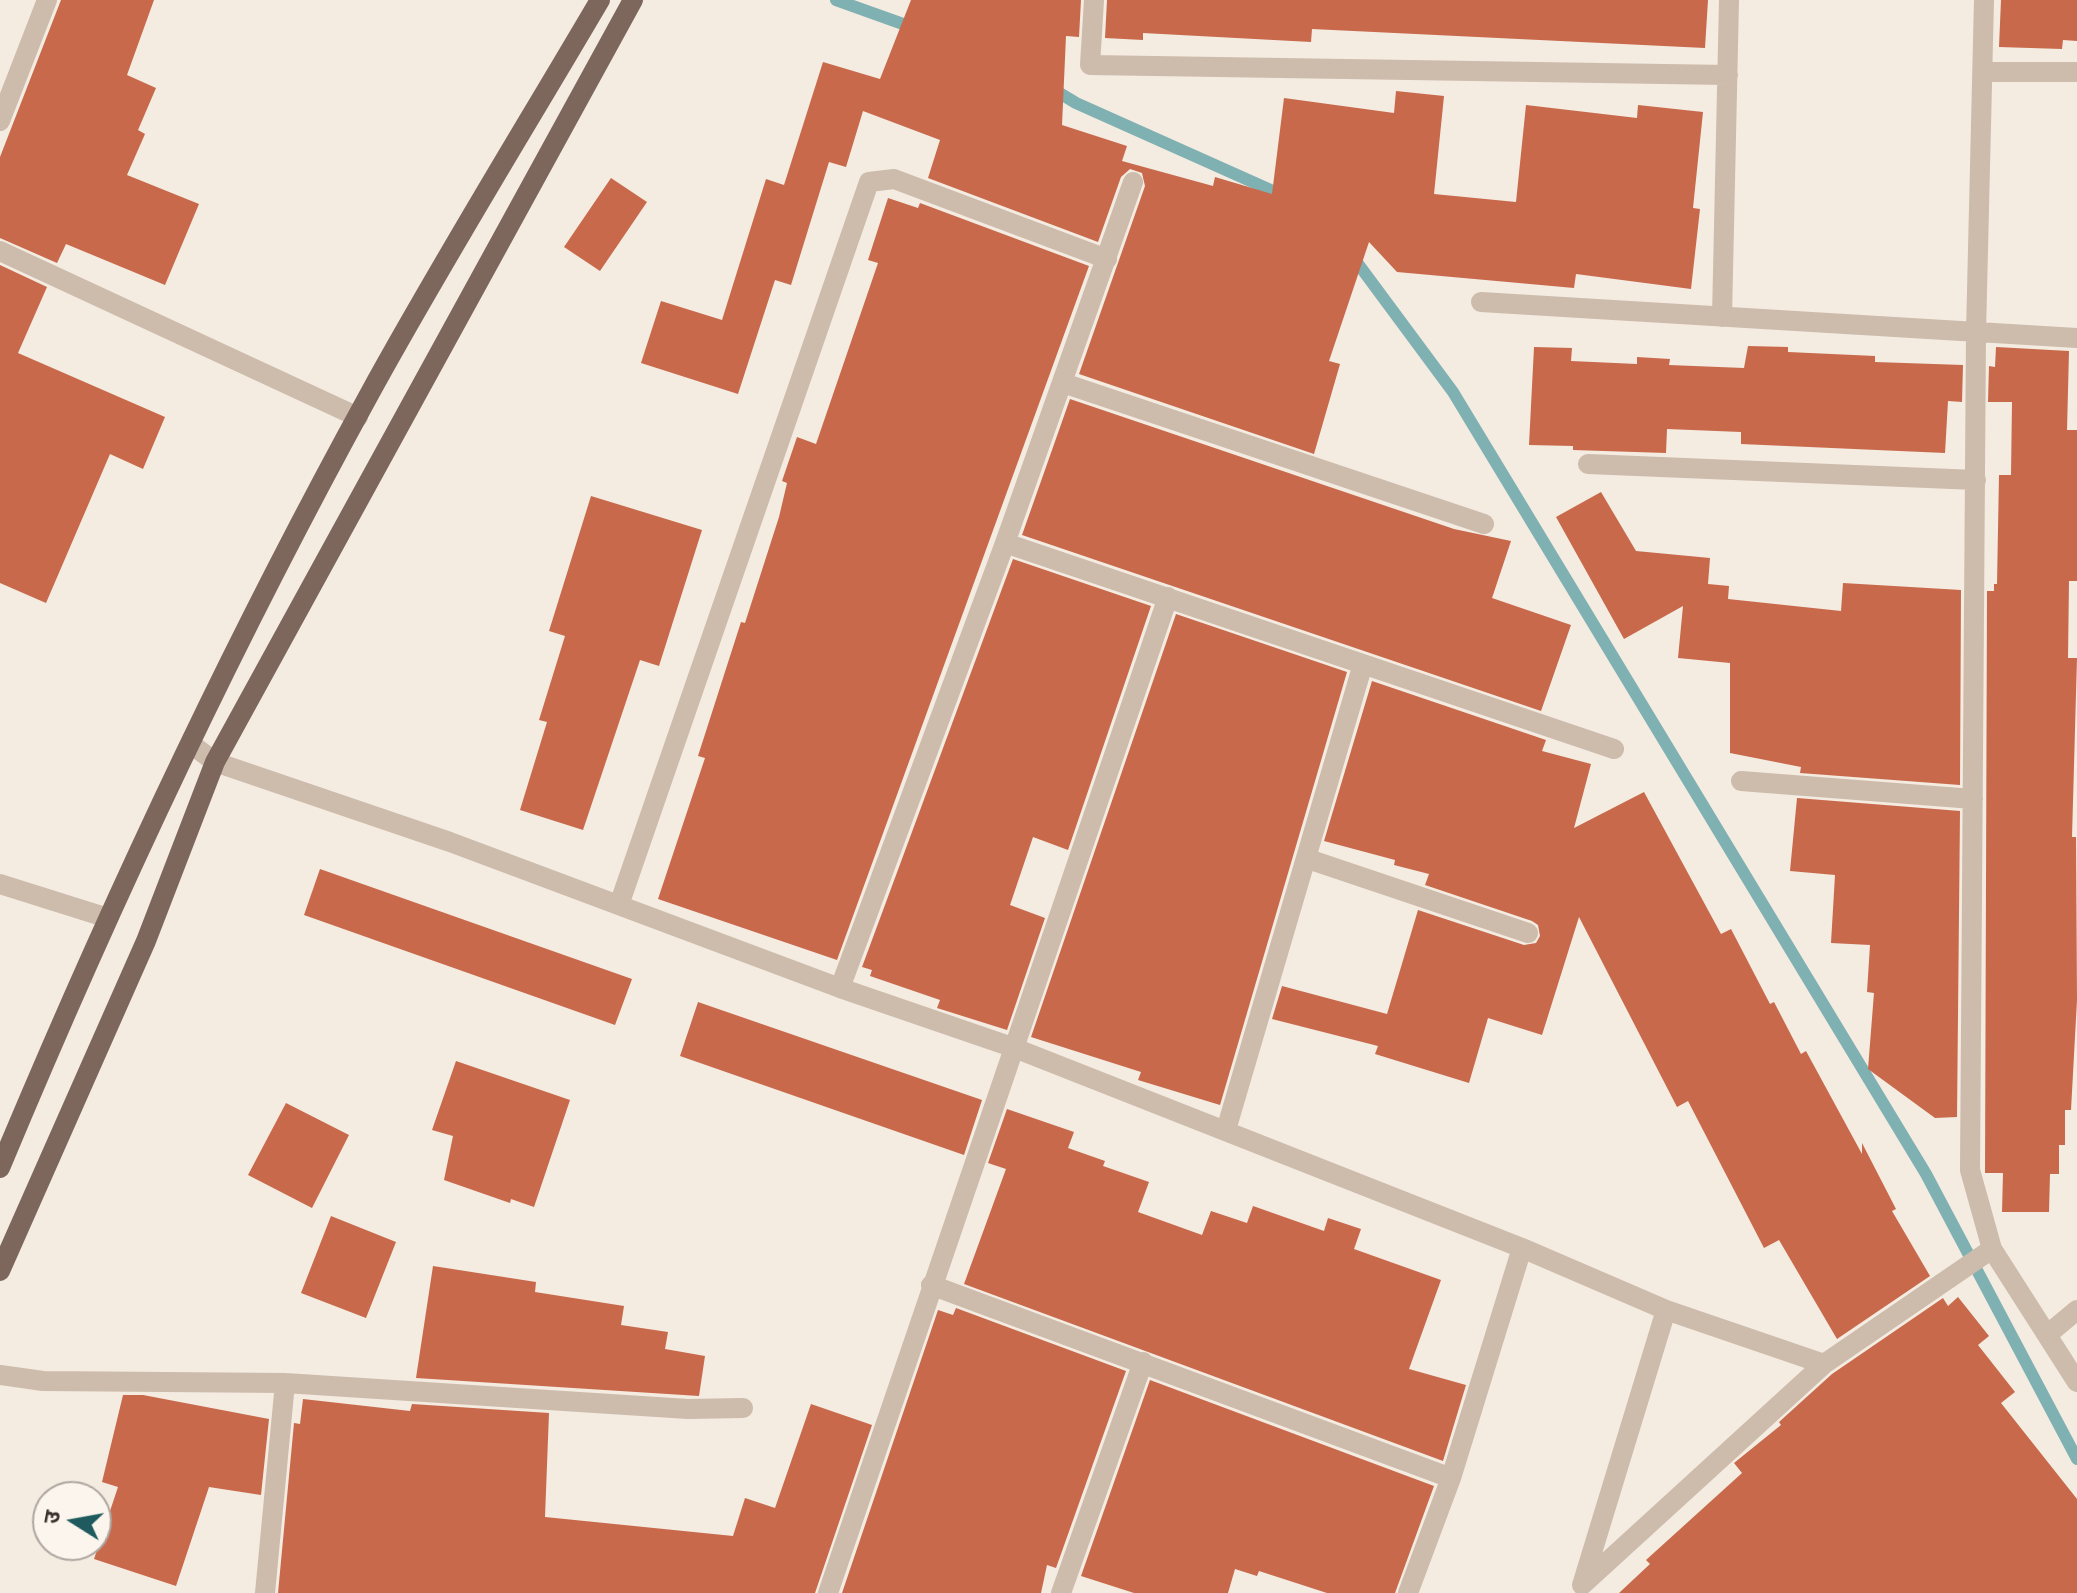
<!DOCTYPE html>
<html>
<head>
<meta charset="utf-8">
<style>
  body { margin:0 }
  #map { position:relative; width:2077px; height:1593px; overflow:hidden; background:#f4ebe1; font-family:"Open Sans","Noto Sans Devanagari",sans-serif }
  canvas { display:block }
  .north { position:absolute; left:32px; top:1481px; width:80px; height:80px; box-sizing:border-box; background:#fbf5ee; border:2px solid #aea6a0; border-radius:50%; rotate:281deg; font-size:22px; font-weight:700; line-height:32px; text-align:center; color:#3b302b }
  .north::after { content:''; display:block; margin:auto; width:28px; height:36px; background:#1f5a5e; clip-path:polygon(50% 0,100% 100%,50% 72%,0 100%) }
</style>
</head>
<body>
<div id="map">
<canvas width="2077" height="1593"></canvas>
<div class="north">उ</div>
</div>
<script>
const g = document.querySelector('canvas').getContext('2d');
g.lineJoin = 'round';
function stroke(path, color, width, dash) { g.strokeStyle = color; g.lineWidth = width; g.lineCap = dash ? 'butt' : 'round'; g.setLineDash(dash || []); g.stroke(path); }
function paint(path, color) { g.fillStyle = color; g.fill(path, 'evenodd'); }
stroke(new Path2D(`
  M 836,0 L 917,29
  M 1051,88 L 1076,103 L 1284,196
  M 1353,257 L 1453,392 L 1926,1174 L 2077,1459`), '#7fb0b2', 12);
paint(new Path2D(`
  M 61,0 L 154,0 L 127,75 L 156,88 L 138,130 L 145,134 L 127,175 L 199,204 L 165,285 L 66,244 L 57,263 L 0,238 L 0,157 Z
  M 911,0 L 1081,0 L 1079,37 L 1066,36 L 1062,125 L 1127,146 L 1122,161 L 1213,186 L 1215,177 L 1272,194 L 1284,98 L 1394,113 L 1396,91 L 1444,96 L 1434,194 L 1516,202 L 1526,105 L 1637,118 L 1638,105 L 1703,112 L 1693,208 L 1700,209 L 1691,289 L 1576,274 L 1574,288 L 1397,272 L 1369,242 L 1329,361 L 1340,364 L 1314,454 L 1079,374 L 1145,186 L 1142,173 L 1130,169 L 1121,177 L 1098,242 L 928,178 L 940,140 L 863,111 L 846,167 L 829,162 L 791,285 L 775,280 L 738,394 L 641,363 L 661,301 L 722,320 L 766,179 L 784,185 L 823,62 L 880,79 Z
  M 1107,0 L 1708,0 L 1705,48 L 1312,29 L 1311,42 L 1143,33 L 1143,40 L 1105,38 Z
  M 2001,0 L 2077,0 L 2077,41 L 2063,40 L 2062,49 L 1999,47 Z
  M 611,178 L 647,202 L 600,271 L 564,247 Z
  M 888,198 L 918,208 L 920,203 L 1089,266 L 837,960 L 658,899 L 705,758 L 698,756 L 741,622 L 745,623 L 779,517 L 787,483 L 782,481 L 797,437 L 816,444 L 878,263 L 868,260 Z
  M 0,265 L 47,287 L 18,353 L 165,417 L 143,469 L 110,454 L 46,603 L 0,583 Z
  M 1748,346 L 1788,347 L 1788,352 L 1875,356 L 1875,362 L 1963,365 L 1962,402 L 1948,401 L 1945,453 L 1741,444 L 1741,432 L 1667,429 L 1666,453 L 1573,450 L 1573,446 L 1529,445 L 1534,347 L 1572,348 L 1571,361 L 1637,364 L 1637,357 L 1670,359 L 1669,365 L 1744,368 Z
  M 1996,347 L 2069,351 L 2067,430 L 2077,430 L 2077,581 L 2069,581 L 2068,658 L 2077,658 L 2072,837 L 2076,837 L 2077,1000 L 2071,1110 L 2065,1110 L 2065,1145 L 2059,1145 L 2059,1174 L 2050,1174 L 2049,1212 L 2002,1212 L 2003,1173 L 1985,1173 L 1987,591 L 1994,591 L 1994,584 L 1997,584 L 1999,475 L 2011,475 L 2012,402 L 1988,402 L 1989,366 L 1995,367 Z
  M 1070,399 L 1454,529 L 1511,541 L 1492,598 L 1571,625 L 1541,711 L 1022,535 Z
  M 1601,492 L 1636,551 L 1710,558 L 1708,584 L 1729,586 L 1728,599 L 1841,611 L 1843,583 L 1961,590 L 1960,785 L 1800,773 L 1801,767 L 1730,753 L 1730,663 L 1678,658 L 1683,606 L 1624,639 L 1556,517 Z
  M 591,496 L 702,530 L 659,666 L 640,660 L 583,830 L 520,810 L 547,722 L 539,720 L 565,636 L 549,631 Z
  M 1013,559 L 1151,606 L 1068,850 L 1033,837 L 1010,905 L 1045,918 L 1007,1030 L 937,1008 L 940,1000 L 870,976 L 872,970 L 862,967 Z
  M 1176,614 L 1347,672 L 1220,1105 L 1138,1080 L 1141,1072 L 1031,1037 Z
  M 1372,681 L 1546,740 L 1542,751 L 1591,764 L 1574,828 L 1644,792 L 1721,934 L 1731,929 L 1770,1004 L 1774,1002 L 1801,1054 L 1806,1051 L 1862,1154 L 1862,1143 L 1896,1209 L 1892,1211 L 1930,1276 L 1837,1339 L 1779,1240 L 1764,1248 L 1688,1101 L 1677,1107 L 1579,917 L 1542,1035 L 1488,1018 L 1469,1083 L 1375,1054 L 1378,1046 L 1272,1019 L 1282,986 L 1387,1014 L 1418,910 L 1524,945 L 1536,943 L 1540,936 L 1538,925 L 1532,921 L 1425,885 L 1429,874 L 1394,865 L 1395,860 L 1324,841 Z
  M 1797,798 L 1960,811 L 1957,1117 L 1935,1118 L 1868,1069 L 1874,993 L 1867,992 L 1870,945 L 1831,943 L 1835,875 L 1790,871 Z
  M 320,869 L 632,979 L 615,1025 L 304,915 Z
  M 698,1002 L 982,1100 L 964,1155 L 680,1056 Z
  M 456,1061 L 570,1100 L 534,1207 L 511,1199 L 510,1203 L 444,1180 L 453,1136 L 432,1130 Z
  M 286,1103 L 349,1135 L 312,1208 L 248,1175 Z
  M 1007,1109 L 1074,1132 L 1068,1148 L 1105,1161 L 1103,1166 L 1149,1182 L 1138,1212 L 1202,1235 L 1211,1211 L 1247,1223 L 1253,1206 L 1324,1231 L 1328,1218 L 1361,1229 L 1354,1249 L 1441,1280 L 1409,1369 L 1466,1385 L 1443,1461 L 964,1284 L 1006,1169 L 988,1163 Z
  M 331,1216 L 396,1242 L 366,1318 L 301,1293 Z
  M 433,1266 L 536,1282 L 535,1292 L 624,1306 L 621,1325 L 668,1332 L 665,1349 L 705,1356 L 699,1396 L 416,1378 Z
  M 1958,1297 L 1989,1336 L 1978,1345 L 2015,1392 L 2001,1403 L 2077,1499 L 2077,1593 L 1619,1593 L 1650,1564 L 1646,1560 L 1742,1473 L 1734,1463 L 1781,1425 L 1779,1422 L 1832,1374 L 1943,1298 L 1948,1306 Z
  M 956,1308 L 1126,1371 L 1056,1568 L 1047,1565 L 1041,1593 L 842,1593 L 938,1310 L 953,1315 Z
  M 1150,1380 L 1434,1486 L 1395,1593 L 1327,1593 L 1259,1571 L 1257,1576 L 1235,1569 L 1228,1593 L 1134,1593 L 1081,1576 Z
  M 123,1395 L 143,1395 L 269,1419 L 261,1495 L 209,1487 L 176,1586 L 94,1559 L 118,1487 L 102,1482 Z
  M 303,1399 L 410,1411 L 412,1404 L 549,1413 L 545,1517 L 733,1536 L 745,1498 L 775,1508 L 811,1404 L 872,1425 L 815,1593 L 278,1593 L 294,1423 L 300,1424 Z`), '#c8694b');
stroke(new Path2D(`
  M 1094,0 L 1090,65 L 1728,75
  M 1984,0 L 1976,333 L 1970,1170 L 1992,1249 L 2077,1382
  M 1983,72 L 2077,72
  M 0,121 L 47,0
  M 0,251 L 358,417
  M 1481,302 L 2077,338
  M 1722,317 L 1729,0
  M 1063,383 L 1484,524
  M 1588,464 L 1976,480
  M 1005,543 L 1614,749
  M 191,744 L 215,762 L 450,842 L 840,988 L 1012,1047 L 1522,1248 L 1666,1310 L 1824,1364
  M 1741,781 L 1973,799
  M 1308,859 L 1528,933
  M 0,884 L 108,918
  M 619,905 L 869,182 L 894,179 L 1107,259
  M 840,988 L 1005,543 L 1133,182
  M 1226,1130 L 1363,664
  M 931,1285 L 1451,1478
  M 2047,1335 L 2077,1310
  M 0,1375 L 43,1381 L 285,1383 L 688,1409 L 743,1408
  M 1583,1582 L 1666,1310
  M 1582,1585 L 1824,1364 L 1992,1249
  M 265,1593 L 285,1383
  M 828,1593 L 1168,597
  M 1061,1593 L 1143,1362
  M 1408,1593 L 1451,1478 L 1522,1248`), '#cdbbac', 20);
stroke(new Path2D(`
  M 0,1168 C 110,904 232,644 370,393 C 443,260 523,131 600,0
  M 0,1271 L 146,941 L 215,762 L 633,0`), '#7d675c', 20);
</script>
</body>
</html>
